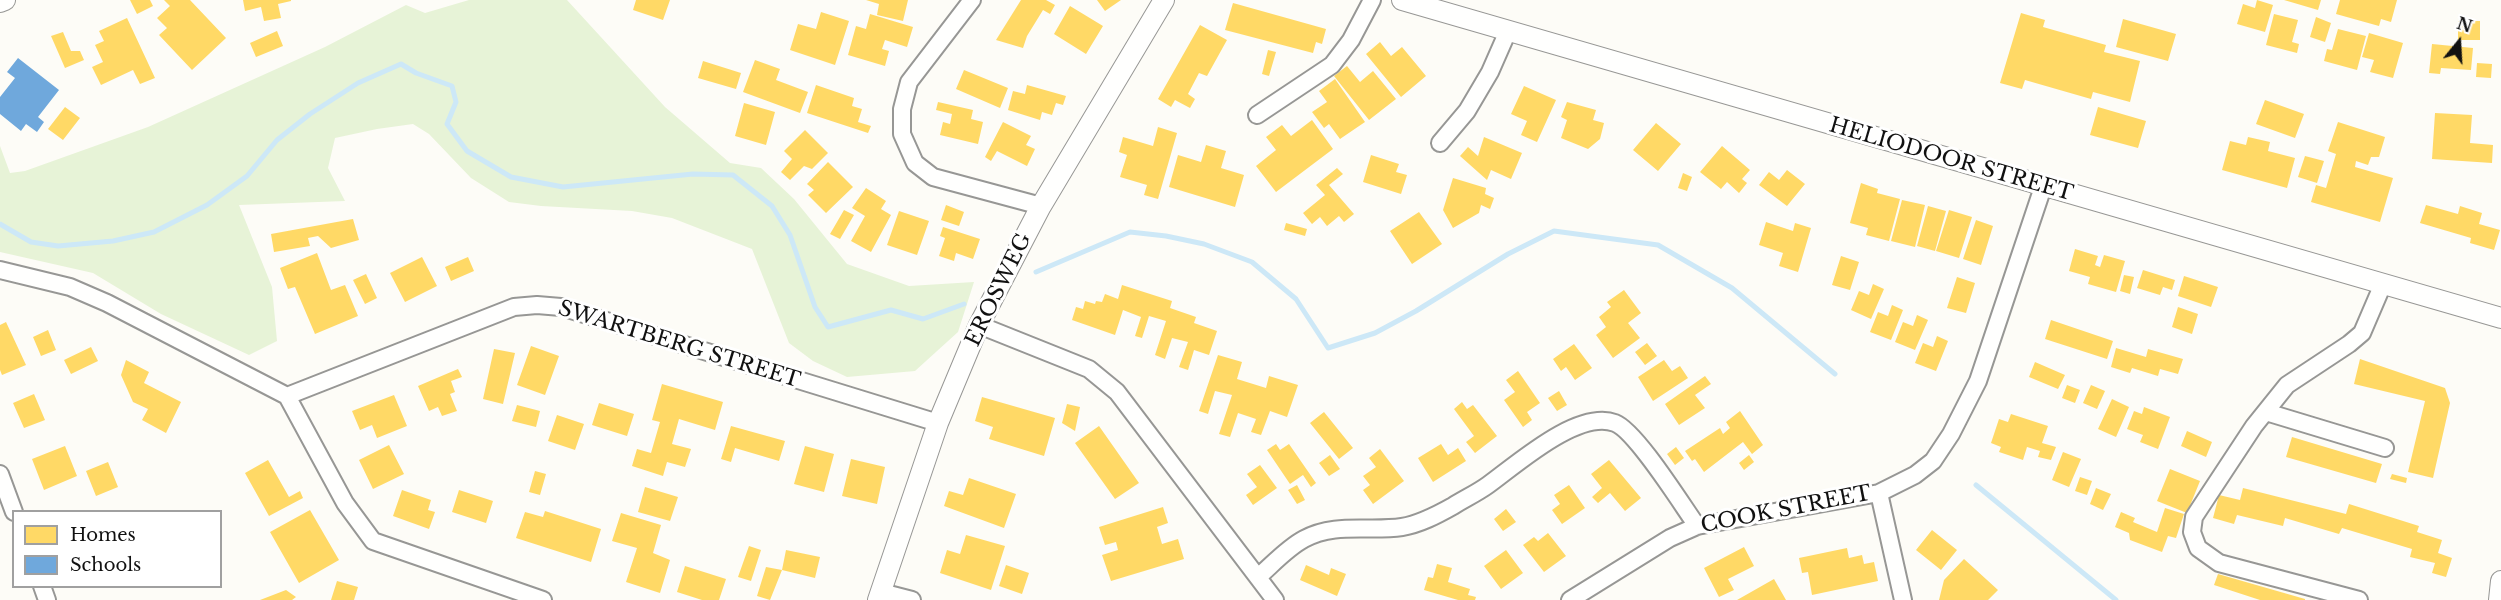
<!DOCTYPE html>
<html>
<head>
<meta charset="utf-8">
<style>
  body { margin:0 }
  #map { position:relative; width:2501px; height:600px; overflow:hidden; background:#fdfcf7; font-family:"Libre Baskerville",serif }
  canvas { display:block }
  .legend { position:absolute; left:12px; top:510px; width:210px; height:78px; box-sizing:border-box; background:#fff; border:2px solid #a0a0a0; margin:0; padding:8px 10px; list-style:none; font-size:18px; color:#111 }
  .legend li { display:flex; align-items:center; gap:12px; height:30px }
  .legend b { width:30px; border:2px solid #a0a0a0 }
  .north { position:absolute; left:2429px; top:12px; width:60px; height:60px; -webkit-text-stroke:4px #fff; paint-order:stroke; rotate:18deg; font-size:16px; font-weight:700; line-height:24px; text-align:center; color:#111 }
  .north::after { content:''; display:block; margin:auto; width:21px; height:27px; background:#111; clip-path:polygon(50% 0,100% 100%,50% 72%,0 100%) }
</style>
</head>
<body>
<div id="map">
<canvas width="2501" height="600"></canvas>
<ul class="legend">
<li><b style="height:16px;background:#ffd966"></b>Homes</li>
<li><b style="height:16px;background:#6fa8dc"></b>Schools</li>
</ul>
<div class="north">N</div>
</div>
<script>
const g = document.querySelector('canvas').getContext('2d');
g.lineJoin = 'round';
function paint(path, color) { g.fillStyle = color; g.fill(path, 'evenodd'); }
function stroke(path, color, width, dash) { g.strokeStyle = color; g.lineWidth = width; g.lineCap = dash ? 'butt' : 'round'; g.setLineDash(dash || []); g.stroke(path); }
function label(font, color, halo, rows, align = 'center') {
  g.font = font + ' "Libre Baskerville",serif'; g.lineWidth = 6; g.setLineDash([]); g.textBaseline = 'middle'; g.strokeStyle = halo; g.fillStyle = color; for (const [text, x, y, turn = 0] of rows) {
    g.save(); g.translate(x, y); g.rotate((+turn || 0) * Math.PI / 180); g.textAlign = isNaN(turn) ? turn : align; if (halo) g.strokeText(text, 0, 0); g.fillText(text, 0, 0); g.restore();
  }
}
paint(new Path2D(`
  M 469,0 L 567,0 L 665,107 L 730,163 L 761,168 L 794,199 L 847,264 L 909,286 L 974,282 L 958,332 L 915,371 L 847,377 L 813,361 L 789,343 L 752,249 L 672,218 L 632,211 L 541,206 L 509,202 L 471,178 L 429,134 L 413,124 L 377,129 L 335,138 L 328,168 L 345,201 L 239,205 L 272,287 L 277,341 L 249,355 L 161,314 L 93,273 L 0,252 L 0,146 L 10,173 L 25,171 L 148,127 L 325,47 L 406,5 L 425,13 Z`), '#e7f3d7');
paint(new Path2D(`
  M 130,0 L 150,0 L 153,6 L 137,14 Z
  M 164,0 L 190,0 L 226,38 L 192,70 L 159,35 L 167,28 L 157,18 L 170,6 Z
  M 243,0 L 291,0 L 291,1 L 278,4 L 281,18 L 264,21 L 261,7 L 245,11 Z
  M 636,0 L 670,0 L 663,20 L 633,10 Z
  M 866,0 L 908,0 L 903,21 L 877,15 L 879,4 Z
  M 1021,0 L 1046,0 L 1055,5 L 1050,14 L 1043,10 L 1027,36 L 1023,48 L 996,40 Z
  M 1097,0 L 1121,0 L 1105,11 Z
  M 2257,0 L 2273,5 L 2265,32 L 2237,24 L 2243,4 L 2255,8 Z
  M 2284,0 L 2321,0 L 2318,10 Z
  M 2340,0 L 2397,0 L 2391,22 L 2381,19 L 2379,26 L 2336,14 Z
  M 1233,3 L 1326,29 L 1322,44 L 1316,42 L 1313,53 L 1225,30 Z
  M 1070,6 L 1103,26 L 1086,54 L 1054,34 Z
  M 821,12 L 849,21 L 835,65 L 790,50 L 798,24 L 816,29 Z
  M 2021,13 L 2045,20 L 2043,27 L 2106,45 L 2104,52 L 2140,61 L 2130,102 L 2093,92 L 2091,99 L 2025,80 L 2022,89 L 2000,83 Z
  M 870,14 L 913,27 L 907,47 L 885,40 L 882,49 L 889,51 L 885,66 L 848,55 L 856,26 L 866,29 Z
  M 2274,14 L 2298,20 L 2292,42 L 2299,44 L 2297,53 L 2266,45 Z
  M 2316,17 L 2331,23 L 2325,42 L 2310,37 Z
  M 127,18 L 155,78 L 140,84 L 133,70 L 101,85 L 92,67 L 103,62 L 95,45 L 104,41 L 99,31 Z
  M 2123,19 L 2176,34 L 2168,61 L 2116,47 Z
  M 2458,21 L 2480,21 L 2480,40 L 2458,40 Z
  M 1200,25 L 1227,40 L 1207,76 L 1199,73 L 1188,94 L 1195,99 L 1190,108 L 1175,100 L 1171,107 L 1158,99 Z
  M 2338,29 L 2366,36 L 2357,70 L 2324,61 L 2327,49 L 2332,50 Z
  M 277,31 L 283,46 L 256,57 L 250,43 Z
  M 63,32 L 71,51 L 80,51 L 84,60 L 65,68 L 51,36 Z
  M 2369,33 L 2403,43 L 2393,78 L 2370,72 L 2374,60 L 2362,57 Z
  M 1380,42 L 1391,56 L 1402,47 L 1426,76 L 1401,97 L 1366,54 Z
  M 2432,44 L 2473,48 L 2471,70 L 2441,68 L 2440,74 L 2429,73 Z
  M 1268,50 L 1276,52 L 1269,76 L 1262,74 Z
  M 755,60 L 780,69 L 776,80 L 808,92 L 800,113 L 743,92 Z
  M 703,61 L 741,73 L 736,89 L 698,78 Z
  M 2477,63 L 2492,64 L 2491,78 L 2476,77 Z
  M 1347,66 L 1360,82 L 1373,71 L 1396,99 L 1369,120 L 1334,76 Z
  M 964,70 L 1008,88 L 1000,108 L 956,89 Z
  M 1335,79 L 1365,122 L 1340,139 L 1329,124 L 1324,128 L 1312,112 L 1327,102 L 1319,91 Z
  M 816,85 L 854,98 L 852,106 L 862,109 L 858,122 L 871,126 L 868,133 L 807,113 Z
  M 1027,85 L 1066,96 L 1063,105 L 1056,103 L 1052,115 L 1042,112 L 1040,120 L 1008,110 L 1013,91 L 1025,94 Z
  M 1524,86 L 1556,100 L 1537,142 L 1521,135 L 1527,121 L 1511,114 Z
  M 2265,100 L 2304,114 L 2295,138 L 2256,124 Z
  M 938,102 L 973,110 L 971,119 L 983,122 L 978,144 L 940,135 L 943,122 L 950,124 L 952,114 L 936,110 Z
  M 1567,102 L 1596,110 L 1593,120 L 1604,123 L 1600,139 L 1588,149 L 1561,138 L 1567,120 L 1561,117 Z
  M 744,103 L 775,112 L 766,145 L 735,136 Z
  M 65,107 L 80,118 L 63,140 L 48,129 Z
  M 2098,107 L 2146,121 L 2138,148 L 2090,135 Z
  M 2435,113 L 2472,115 L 2470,143 L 2493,145 L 2492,163 L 2432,159 Z
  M 1312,120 L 1333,149 L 1276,192 L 1256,166 L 1276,150 L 1266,137 L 1282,125 L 1291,136 Z
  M 1003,122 L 1031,136 L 1026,145 L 1035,149 L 1027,166 L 997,151 L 991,161 L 985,157 Z
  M 2338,122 L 2385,137 L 2379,157 L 2371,157 L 2368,165 L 2356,161 L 2355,167 L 2393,178 L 2380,222 L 2311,202 L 2316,185 L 2326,188 L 2336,154 L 2328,151 Z
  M 1656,123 L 1681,144 L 1658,171 L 1633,150 Z
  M 1158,127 L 1177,133 L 1158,199 L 1144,195 L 1147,185 L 1120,177 L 1127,155 L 1119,152 L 1123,137 L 1153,146 Z
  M 805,130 L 828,153 L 812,169 L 804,166 L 790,180 L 781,172 L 792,159 L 784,151 Z
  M 1484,137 L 1522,153 L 1511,179 L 1491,170 L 1487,180 L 1460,156 L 1468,147 L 1478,156 Z
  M 2248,137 L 2270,142 L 2268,151 L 2295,158 L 2287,188 L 2222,170 L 2230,141 L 2246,145 Z
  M 1206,145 L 1226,151 L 1221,168 L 1244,175 L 1235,207 L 1169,187 L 1178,155 L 1201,162 Z
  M 1722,146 L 1750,170 L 1742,179 L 1747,183 L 1739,193 L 1727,182 L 1721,189 L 1700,172 Z
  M 1371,155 L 1399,164 L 1396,172 L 1407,175 L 1401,194 L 1363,182 Z
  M 2305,156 L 2324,161 L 2317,183 L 2298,177 Z
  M 828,162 L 853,187 L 826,213 L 808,195 L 814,190 L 807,184 Z
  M 1337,168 L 1343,174 L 1329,185 L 1354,214 L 1344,222 L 1339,216 L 1327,226 L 1320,217 L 1312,224 L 1303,213 L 1325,195 L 1316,185 Z
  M 1787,170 L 1805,184 L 1787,206 L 1759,185 L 1769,172 L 1779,180 Z
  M 1683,173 L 1692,177 L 1687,191 L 1678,188 Z
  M 1453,178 L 1486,188 L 1485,194 L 1494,198 L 1490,209 L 1481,205 L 1479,213 L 1453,228 L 1443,210 Z
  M 1861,183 L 1878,189 L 1877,193 L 1900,199 L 1889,241 L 1866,235 L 1868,228 L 1850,223 Z
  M 866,188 L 886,201 L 881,209 L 891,215 L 871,252 L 851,241 L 865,216 L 852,208 Z
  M 1902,200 L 1925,205 L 1915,247 L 1891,241 Z
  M 946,205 L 964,212 L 959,226 L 941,220 Z
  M 2426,205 L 2458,214 L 2460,206 L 2482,213 L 2479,224 L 2500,230 L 2494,250 L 2470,243 L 2471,238 L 2420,223 Z
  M 1928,206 L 1946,211 L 1935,251 L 1917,246 Z
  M 844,210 L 854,215 L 840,239 L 830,234 Z
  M 1949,210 L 1972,217 L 1959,258 L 1936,251 Z
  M 899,211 L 929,221 L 917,255 L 887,245 Z
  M 1419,212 L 1442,244 L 1412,264 L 1390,231 Z
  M 353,219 L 359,240 L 331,248 L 318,236 L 308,238 L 310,246 L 274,252 L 271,234 Z
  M 1976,220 L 1993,226 L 1981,265 L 1963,259 Z
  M 1766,222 L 1793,231 L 1795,223 L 1811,228 L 1798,272 L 1779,266 L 1783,253 L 1759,245 Z
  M 1286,223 L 1307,229 L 1305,236 L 1284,230 Z
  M 943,227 L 980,239 L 973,259 L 956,253 L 954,261 L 939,256 L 945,238 L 940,236 Z
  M 2075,249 L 2098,256 L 2095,265 L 2100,267 L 2104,255 L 2125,261 L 2116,292 L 2088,284 L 2090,277 L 2069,271 Z
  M 317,253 L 331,290 L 345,285 L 358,316 L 315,334 L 295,287 L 288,289 L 280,268 Z
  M 1841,256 L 1859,262 L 1850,290 L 1832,285 Z
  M 422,257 L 437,286 L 405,302 L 390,273 Z
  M 468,257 L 474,271 L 451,281 L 445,267 Z
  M 2143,270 L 2175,280 L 2172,290 L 2163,287 L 2160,295 L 2137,288 Z
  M 366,274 L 377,298 L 365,304 L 353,280 Z
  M 2124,275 L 2134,277 L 2130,294 L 2120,291 Z
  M 2184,276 L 2218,287 L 2211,307 L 2178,296 Z
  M 1957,277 L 1975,283 L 1966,313 L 1947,308 Z
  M 1873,284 L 1884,289 L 1871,319 L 1851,310 L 1859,291 L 1869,295 Z
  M 1122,285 L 1172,301 L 1170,308 L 1196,317 L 1194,323 L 1217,331 L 1209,355 L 1194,350 L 1188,370 L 1179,367 L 1188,342 L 1172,338 L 1165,359 L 1155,355 L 1166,321 L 1149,316 L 1142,338 L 1135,336 L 1141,317 L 1123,310 L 1115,335 L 1072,320 L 1076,307 L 1083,309 L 1085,301 L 1095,304 L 1096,301 L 1102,302 L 1105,294 L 1118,299 Z
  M 1624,290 L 1641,313 L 1628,323 L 1640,338 L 1613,358 L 1596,335 L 1606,327 L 1599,317 L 1611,307 L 1607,302 Z
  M 1892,305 L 1903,310 L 1891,340 L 1870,332 L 1878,312 L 1888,316 Z
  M 2178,307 L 2198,314 L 2192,334 L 2172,327 Z
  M 1917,315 L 1928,320 L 1915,350 L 1895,342 L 1903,322 L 1913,326 Z
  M 2051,320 L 2113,341 L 2107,359 L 2045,339 Z
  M 6,322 L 26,365 L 2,375 L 0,370 L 0,325 Z
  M 48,330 L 56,350 L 41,356 L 33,337 Z
  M 1937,336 L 1948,341 L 1936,371 L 1915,363 L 1923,343 L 1933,347 Z
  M 1647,343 L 1657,356 L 1645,365 L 1635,352 Z
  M 1574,344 L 1592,368 L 1575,380 L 1566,367 L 1561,371 L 1553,359 Z
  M 531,346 L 559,356 L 545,395 L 517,385 Z
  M 91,347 L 98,361 L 71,374 L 64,360 Z
  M 2116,348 L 2146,357 L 2148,349 L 2183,359 L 2178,374 L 2160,369 L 2158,376 L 2132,368 L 2130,373 L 2111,367 Z
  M 494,349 L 515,353 L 503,404 L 483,399 Z
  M 1218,355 L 1242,362 L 1237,379 L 1266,388 L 1269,376 L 1298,385 L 1287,417 L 1270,411 L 1261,435 L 1251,432 L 1256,419 L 1238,413 L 1230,437 L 1219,434 L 1232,395 L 1215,391 L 1208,414 L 1199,411 Z
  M 2360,359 L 2445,388 L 2450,403 L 2433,478 L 2408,472 L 2425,401 L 2354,384 Z
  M 126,360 L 149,372 L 144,383 L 181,402 L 166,433 L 142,420 L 148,409 L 133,402 L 121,375 Z
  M 1664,360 L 1672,371 L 1680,366 L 1688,378 L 1653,401 L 1638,377 Z
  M 2035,362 L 2065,375 L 2058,389 L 2029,377 Z
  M 458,369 L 462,377 L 451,381 L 455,392 L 450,394 L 457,411 L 442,416 L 438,407 L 429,411 L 418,386 Z
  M 1518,371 L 1540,403 L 1527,412 L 1532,420 L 1523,427 L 1504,400 L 1515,392 L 1506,380 Z
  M 1705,376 L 1711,384 L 1695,395 L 1705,408 L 1679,425 L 1665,404 Z
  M 662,384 L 723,402 L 715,430 L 679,419 L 672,444 L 691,449 L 685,467 L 667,462 L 663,476 L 632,466 L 637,449 L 651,453 L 660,422 L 652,420 Z
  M 2067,385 L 2080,390 L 2075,403 L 2062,398 Z
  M 2091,385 L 2105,391 L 2097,409 L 2083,403 Z
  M 1559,391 L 1567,405 L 1557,411 L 1548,398 Z
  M 34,394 L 45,420 L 24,428 L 13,403 Z
  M 394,395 L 407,426 L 377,438 L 372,425 L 360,430 L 352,411 Z
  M 982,397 L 1055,418 L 1044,456 L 989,439 L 993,427 L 975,421 Z
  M 2112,399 L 2129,407 L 2116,437 L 2098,429 Z
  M 1462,402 L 1467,409 L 1473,405 L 1497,436 L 1475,453 L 1466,442 L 1474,436 L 1454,409 Z
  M 599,403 L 634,414 L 627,436 L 592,425 Z
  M 1067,404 L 1080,407 L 1075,431 L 1062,423 Z
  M 517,405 L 540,411 L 536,427 L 512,421 Z
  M 2144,407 L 2170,417 L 2158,449 L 2140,442 L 2143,435 L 2127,429 L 2134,411 L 2142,414 Z
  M 1740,411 L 1763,445 L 1752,454 L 1743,442 L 1704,472 L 1695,459 L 1692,461 L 1685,451 L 1720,428 L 1723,434 L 1730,428 L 1726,422 Z
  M 1324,412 L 1353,448 L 1339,459 L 1310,423 Z
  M 2011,414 L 2048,426 L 2042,443 L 2056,447 L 2051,460 L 2038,457 L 2040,451 L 2027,447 L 2023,460 L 1999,452 L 2001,447 L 1991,443 L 1999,419 L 2008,422 Z
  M 557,415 L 584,424 L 575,450 L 548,441 Z
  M 731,426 L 785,441 L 779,461 L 735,448 L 731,462 L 721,459 Z
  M 1099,426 L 1139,483 L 1115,499 L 1075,443 Z
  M 2187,431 L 2212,442 L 2206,457 L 2181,446 Z
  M 2292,437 L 2382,464 L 2376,483 L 2286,457 Z
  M 1276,444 L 1280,450 L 1289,444 L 1316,483 L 1311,487 L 1303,475 L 1290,484 L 1267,450 Z
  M 1441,444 L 1448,455 L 1458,448 L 1466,461 L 1433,482 L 1418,458 Z
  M 389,445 L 404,474 L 373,489 L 359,460 Z
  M 65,446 L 77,476 L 44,490 L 32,459 Z
  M 805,446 L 834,454 L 824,492 L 794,484 Z
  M 1676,447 L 1684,458 L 1675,465 L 1667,454 Z
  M 1380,449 L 1404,481 L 1373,504 L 1363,490 L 1370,485 L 1363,476 L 1376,467 L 1369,458 Z
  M 2063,452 L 2081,459 L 2069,487 L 2052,480 Z
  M 1330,455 L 1340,469 L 1329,476 L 1319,463 Z
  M 1749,455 L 1754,462 L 1744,470 L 1739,463 Z
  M 851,459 L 885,467 L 877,504 L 842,496 Z
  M 268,460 L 289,497 L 300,491 L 303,498 L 269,516 L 245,473 Z
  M 1609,460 L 1641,498 L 1625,511 L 1610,493 L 1598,503 L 1592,497 L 1602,488 L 1591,474 Z
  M 108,462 L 118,487 L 96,496 L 86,471 Z
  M 1260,465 L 1277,488 L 1253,505 L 1246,495 L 1257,487 L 1247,474 Z
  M 2170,469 L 2200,481 L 2187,513 L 2157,501 Z
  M 535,471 L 546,474 L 540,495 L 529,492 Z
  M 2392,474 L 2407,478 L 2406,483 L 2390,479 Z
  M 2080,477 L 2092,481 L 2087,495 L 2075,491 Z
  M 969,478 L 1016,494 L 1004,528 L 944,506 L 949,491 L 963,495 Z
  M 1297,485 L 1305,500 L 1297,504 L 1288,490 Z
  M 1569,485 L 1585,508 L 1562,524 L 1552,510 L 1560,504 L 1554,495 Z
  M 645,487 L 678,497 L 670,521 L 638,512 Z
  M 2096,488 L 2111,494 L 2103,510 L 2090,504 Z
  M 2243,488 L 2346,514 L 2349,504 L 2419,526 L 2417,532 L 2442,540 L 2438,553 L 2452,558 L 2446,577 L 2432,573 L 2435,563 L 2410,557 L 2412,549 L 2342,528 L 2339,534 L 2285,518 L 2283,526 L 2237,515 L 2234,524 L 2213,518 L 2219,495 L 2240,500 Z
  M 402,490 L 431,500 L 428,510 L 435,512 L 429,529 L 393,516 Z
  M 459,490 L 493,501 L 486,523 L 452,512 Z
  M 1163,507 L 1168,523 L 1157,527 L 1162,544 L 1178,539 L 1184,559 L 1111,581 L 1102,555 L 1118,550 L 1116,542 L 1105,545 L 1099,527 Z
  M 2165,508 L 2184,514 L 2176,538 L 2168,536 L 2162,552 L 2130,540 L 2129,533 L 2115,527 L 2121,512 L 2135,518 L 2133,522 L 2157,532 Z
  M 1506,509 L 1516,522 L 1503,531 L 1494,519 Z
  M 310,510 L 339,560 L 299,583 L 270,532 Z
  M 545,511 L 601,529 L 591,562 L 516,538 L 525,512 L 543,517 Z
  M 621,513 L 661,525 L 653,553 L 670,560 L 660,593 L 626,582 L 637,548 L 612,541 Z
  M 1932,530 L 1957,550 L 1941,570 L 1916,550 Z
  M 1548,533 L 1566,556 L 1544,572 L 1523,545 L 1534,537 L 1538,541 Z
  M 966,535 L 1005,546 L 991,590 L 940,573 L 947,550 L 960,554 Z
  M 749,546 L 761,550 L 751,581 L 738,577 Z
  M 1744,547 L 1754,566 L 1728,579 L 1734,590 L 1719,597 L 1704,568 Z
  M 1847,548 L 1849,558 L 1862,555 L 1864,564 L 1874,562 L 1878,581 L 1812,595 L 1808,572 L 1802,573 L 1799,558 Z
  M 786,550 L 820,557 L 815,578 L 782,570 Z
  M 1506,550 L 1523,573 L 1501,589 L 1484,566 Z
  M 1964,559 L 1998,590 L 1988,600 L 1939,600 L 1944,580 Z
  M 1437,564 L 1452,568 L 1448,582 L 1470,589 L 1468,595 L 1476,597 L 1475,600 L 1458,600 L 1424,590 L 1428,577 L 1433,578 Z
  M 1006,565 L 1029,573 L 1022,594 L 999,586 Z
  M 1306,565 L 1329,575 L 1331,568 L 1346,574 L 1337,596 L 1300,580 Z
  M 685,566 L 726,579 L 719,600 L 702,600 L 677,592 Z
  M 766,567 L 782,570 L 770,600 L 757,596 Z
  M 2218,574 L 2305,599 L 2305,600 L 2260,600 L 2214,585 Z
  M 1774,579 L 1786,600 L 1737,600 Z
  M 337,581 L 358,587 L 354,600 L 331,600 Z
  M 286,590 L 296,597 L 292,600 L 260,600 Z`), '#ffd966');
paint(new Path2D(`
  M 18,58 L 59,90 L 38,117 L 44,122 L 37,132 L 26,124 L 21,131 L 0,114 L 0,97 L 15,78 L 7,72 Z`), '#6fa8dc');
stroke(new Path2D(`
  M 0,224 L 31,242 L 58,246 L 113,241 L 154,232 L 207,205 L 247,176 L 277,140 L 310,114 L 358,83 L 401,64 L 416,73 L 452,86 L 456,102 L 447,124 L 467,151 L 511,177 L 563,187 L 693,174 L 733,175 L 772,206 L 790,235 L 815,307 L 828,327 L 891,310 L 923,319 L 964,304
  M 1036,272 L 1130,232 L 1166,236 L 1204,244 L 1252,262 L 1296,299 L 1328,348 L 1375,333 L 1416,311 L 1508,254 L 1554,231 L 1658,245 L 1732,288 L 1835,374
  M 1976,485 L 2116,600`), '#cde8f7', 5);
const minor = new Path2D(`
  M 972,0 L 909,82 L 902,109 L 902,134 L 915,163 L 933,177 L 1041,206
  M 1257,115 L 1332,65 L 1351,40 L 1372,0
  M 1440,143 L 1467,111 L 1490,72 L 1508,31
  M 0,270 L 70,287 L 107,303 L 287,396 L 345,503 L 373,541 L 543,600
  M 979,325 L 1089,369 L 1117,392 L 1275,600
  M 287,396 L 514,307 L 537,305 L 561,307 L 938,423
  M 2266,412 L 2385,448
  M 0,474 L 14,512
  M 1879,493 L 1903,600
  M 1258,577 C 1272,565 1287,548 1304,539 C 1335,522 1369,532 1402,527 C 1420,524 1437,515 1453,506 C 1464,499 1477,493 1488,485 C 1516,465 1578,409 1615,423 C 1636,431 1682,505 1697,526
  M 42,586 L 47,600
  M 881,592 L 912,600
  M 1570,600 L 1670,538 L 1697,526 L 1879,493 L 1915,475 L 1933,461 L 1951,434 L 1978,381 L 2043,187
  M 2359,600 L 2219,563 L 2198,548 L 2192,532 L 2194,517 L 2254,426 L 2287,385 L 2349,344 L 2362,333 L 2383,284`);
const tertiary = new Path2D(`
  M 1402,0 L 2501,318
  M 0,2 L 5,0
  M 878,600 L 938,423 L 979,325 L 1041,206 L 1164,0
  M 2499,600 L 2501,581`);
stroke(minor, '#979795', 20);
stroke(tertiary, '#979795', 22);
stroke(minor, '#fffffe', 16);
stroke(tertiary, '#fffffe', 20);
label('21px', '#111', '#fff', [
  ["HELIODOOR STREET",1951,160,16],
  ["EROSWEG",999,290,-64],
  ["SWARTBERG STREET",679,345,17],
  ["COOK STREET",1786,510,-11]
]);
</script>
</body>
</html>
